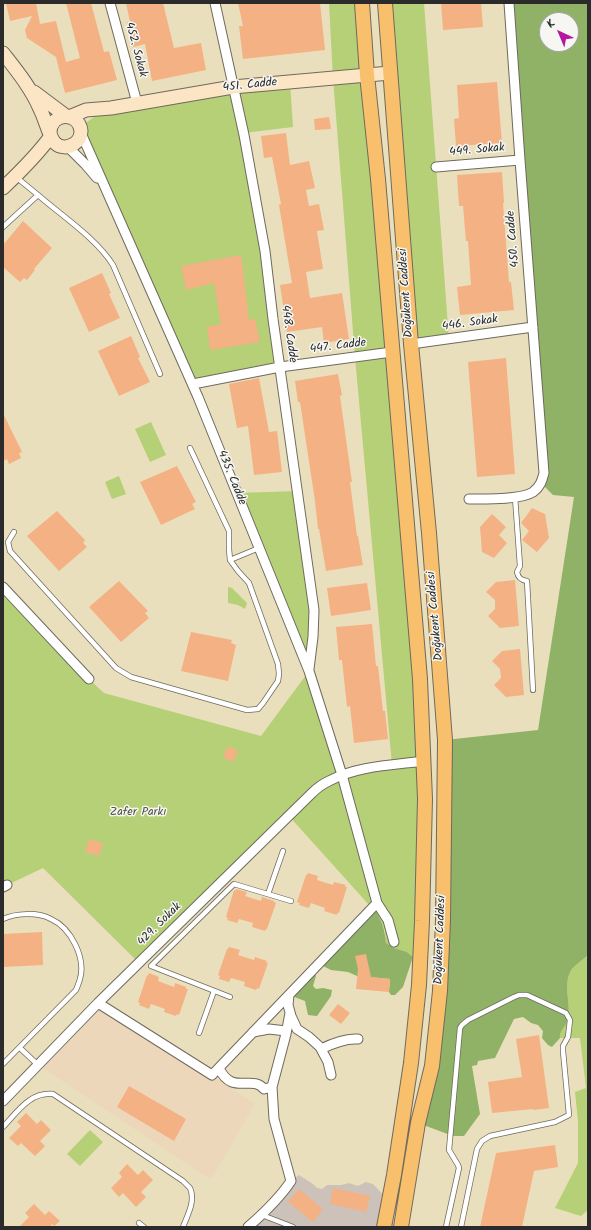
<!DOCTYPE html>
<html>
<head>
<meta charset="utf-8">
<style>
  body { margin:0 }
  #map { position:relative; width:591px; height:1230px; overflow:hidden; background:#eadfbc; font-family:Kalam,sans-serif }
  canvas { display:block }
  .frame { position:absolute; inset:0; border:4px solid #2b2b2b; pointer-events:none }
  .north { position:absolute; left:539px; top:12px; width:40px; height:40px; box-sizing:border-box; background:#f6f6f2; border:1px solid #a5a5a2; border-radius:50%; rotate:316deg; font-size:11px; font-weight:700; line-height:16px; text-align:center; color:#2b2b2b }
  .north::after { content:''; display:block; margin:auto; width:14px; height:18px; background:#b5179e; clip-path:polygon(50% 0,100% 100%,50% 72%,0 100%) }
</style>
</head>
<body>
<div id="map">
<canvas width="591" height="1230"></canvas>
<div class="frame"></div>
<div class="north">K</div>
</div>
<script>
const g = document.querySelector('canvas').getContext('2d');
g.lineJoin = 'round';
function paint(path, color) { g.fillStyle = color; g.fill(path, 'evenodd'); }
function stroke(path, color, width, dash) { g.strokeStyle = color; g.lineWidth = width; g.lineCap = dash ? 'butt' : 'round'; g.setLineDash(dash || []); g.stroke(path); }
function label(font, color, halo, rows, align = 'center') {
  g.font = font + ' Kalam,sans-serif'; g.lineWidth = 3; g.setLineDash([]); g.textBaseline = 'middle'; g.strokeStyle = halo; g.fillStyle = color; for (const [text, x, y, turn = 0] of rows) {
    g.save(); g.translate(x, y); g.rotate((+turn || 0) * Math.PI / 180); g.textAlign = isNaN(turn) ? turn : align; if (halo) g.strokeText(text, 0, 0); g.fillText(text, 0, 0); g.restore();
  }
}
paint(new Path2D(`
  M 98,1003 L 212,1075 L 255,1104 L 211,1180 L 38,1065 Z`), '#edd7bb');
paint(new Path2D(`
  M 299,1175 L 313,1184 L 317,1188 L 322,1189 L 327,1185 L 341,1185 L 349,1183 L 358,1186 L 366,1182 L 373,1184 L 389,1201 L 384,1227 L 248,1227 L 291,1181 Z`), '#ccc2b9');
paint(new Path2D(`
  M 329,3 L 362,3 L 424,761 L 420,962 L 407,952 L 394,948 L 386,943 L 385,931 L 379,916 L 288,815 L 139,963 L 43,868 L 3,887 L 3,587 L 89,679 L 104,693 L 261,736 L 309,671 L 237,493 L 297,491 L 314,610 L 309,671 L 342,774 L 392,765 L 355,357 L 333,78 Z
  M 385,3 L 424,3 L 449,340 L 411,344 Z
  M 290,82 L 293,127 L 244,133 L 280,367 L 193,384 L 83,128 L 87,122 L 101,112 Z
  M 151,422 L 166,455 L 150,462 L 135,429 Z
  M 119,476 L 126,494 L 112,499 L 105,482 Z
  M 228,587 L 232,588 L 247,603 L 245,609 L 238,605 L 228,603 Z
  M 588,955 L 588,1210 L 581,1216 L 555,1208 L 578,1163 L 578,1121 L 575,1092 L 586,1088 L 580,1038 L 560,1038 C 559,1031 565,1028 567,1021 C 573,1005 561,985 572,969 C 576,964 583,960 588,955 Z
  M 90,1130 L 103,1142 L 80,1166 L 67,1154 Z`), '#b5d076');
paint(new Path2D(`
  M 509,3 L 588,3 L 588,955 C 583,960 576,964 572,969 C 561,985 573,1005 567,1021 C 565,1028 559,1031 560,1038 L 552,1047 L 548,1045 L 542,1038 L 543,1031 L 538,1025 L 531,1023 L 523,1017 L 514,1019 L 495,1058 L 478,1061 L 477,1065 L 472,1066 L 480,1114 L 464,1136 L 453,1136 L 418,1123 L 432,1066 L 445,740 L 538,730 L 574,497 L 553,495 L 541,483 ZM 547,20 L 571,20 L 571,44 L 547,44 Z
  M 373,907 C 381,918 385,929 386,943 L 394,948 L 407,952 L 413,957 L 403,987 L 395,995 L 391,995 L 389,992 L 390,979 L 357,976 L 348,972 L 331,970 L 319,964 Z
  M 314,971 L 316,976 L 313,986 L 316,989 L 323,988 L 332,990 L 331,996 L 317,1016 L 308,1015 L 305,1001 L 289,995 Z`), '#90b267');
paint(new Path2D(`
  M 6,3 L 36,3 L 40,24 L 56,21 L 66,62 L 80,58 L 66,3 L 91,3 L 104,52 L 109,51 L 117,80 L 65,93 L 56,57 L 27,38 L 25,30 L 32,16 L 10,21 Z
  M 126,3 L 163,3 L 174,48 L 201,43 L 206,70 L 152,81 L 145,44 L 133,47 L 127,22 L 130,22 Z
  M 238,3 L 320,3 L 325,50 L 243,59 L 239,26 L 243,26 Z
  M 441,3 L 481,3 L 483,27 L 443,30 Z
  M 497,82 L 502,143 L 456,146 L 454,119 L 459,118 L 457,85 Z
  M 329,117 L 331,129 L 315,130 L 314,119 Z
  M 286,133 L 290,165 L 309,161 L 315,188 L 306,190 L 309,206 L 319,204 L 324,230 L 317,231 L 323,269 L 306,272 L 310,298 L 342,293 L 349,339 L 324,343 L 322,327 L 287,332 L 280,285 L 292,283 L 279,205 L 281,204 L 272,157 L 264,158 L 261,136 Z
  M 502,172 L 504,203 L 503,203 L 509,282 L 511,282 L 514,310 L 460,315 L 457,287 L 471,285 L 468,241 L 466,241 L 463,206 L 459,206 L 457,175 Z
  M 23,221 L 52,248 L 34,269 L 35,270 L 27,280 L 24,278 L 20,282 L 3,267 L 3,245 Z
  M 241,255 L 249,320 L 255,319 L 260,342 L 210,350 L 207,327 L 221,324 L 214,283 L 186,290 L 181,266 Z
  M 102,273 L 111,293 L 109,294 L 120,318 L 89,332 L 69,288 Z
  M 131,336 L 140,357 L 138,358 L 150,382 L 119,396 L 98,351 Z
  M 506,358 L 515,474 L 477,477 L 468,362 Z
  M 338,374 L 342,395 L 340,396 L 352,482 L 350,482 L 357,536 L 358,536 L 363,565 L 326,571 L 319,529 L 318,529 L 315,501 L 300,402 L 298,402 L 295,381 Z
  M 259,378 L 269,432 L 277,431 L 282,472 L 254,475 L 248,426 L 237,428 L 229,384 Z
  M 3,413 L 22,452 L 19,453 L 21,458 L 9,464 L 7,459 L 3,461 Z
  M 177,466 L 196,502 L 192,504 L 195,509 L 161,525 L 140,482 Z
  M 532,508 L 545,514 L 549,538 L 537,552 L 522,540 L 529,531 L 521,523 Z
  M 57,511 L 85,540 L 83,543 L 87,547 L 59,571 L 27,536 Z
  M 492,514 L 506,527 L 499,535 L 507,543 L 494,558 L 482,552 L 480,527 Z
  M 515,580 L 519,626 L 500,628 L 488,616 L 495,609 L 495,600 L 486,592 L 496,582 Z
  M 119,581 L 148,611 L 145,613 L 149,618 L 121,642 L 89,607 Z
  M 367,583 L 371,610 L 331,616 L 327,588 Z
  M 372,624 L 376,666 L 378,666 L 383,711 L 385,711 L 388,739 L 354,743 L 350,706 L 347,707 L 342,660 L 339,660 L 336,627 Z
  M 191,632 L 232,640 L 231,643 L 236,645 L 228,681 L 181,671 Z
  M 520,649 L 524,695 L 506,697 L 494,685 L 501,678 L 500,669 L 492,661 L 502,651 Z
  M 228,746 L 238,751 L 233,762 L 223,757 Z
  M 89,839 L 103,843 L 99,856 L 85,852 Z
  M 308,873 L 318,876 L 317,880 L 333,885 L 334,882 L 346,885 L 345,887 L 347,887 L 339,913 L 337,913 L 337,915 L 324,911 L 325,908 L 311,903 L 309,908 L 299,905 L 300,903 L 297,902 L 306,875 L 307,875 Z
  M 236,889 L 247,892 L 245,896 L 261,901 L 262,897 L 274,901 L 274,902 L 276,903 L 267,929 L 266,929 L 265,931 L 252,927 L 253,923 L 239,919 L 237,923 L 227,920 L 228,918 L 226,917 L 234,890 L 236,891 Z
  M 42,932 L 43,965 L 3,967 L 3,934 Z
  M 229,947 L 240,950 L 238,955 L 254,960 L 255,957 L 267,961 L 266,963 L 268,963 L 259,989 L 257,988 L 256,990 L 244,986 L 245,982 L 231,978 L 229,982 L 219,979 L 220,976 L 218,975 L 227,949 L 228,949 Z
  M 366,954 L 371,977 L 390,979 L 389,992 L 356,989 L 358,969 L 355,956 Z
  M 149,973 L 159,977 L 158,981 L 174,987 L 175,983 L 186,987 L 186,989 L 188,989 L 179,1015 L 177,1014 L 176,1016 L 164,1012 L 165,1009 L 151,1004 L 149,1009 L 139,1005 L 140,1003 L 138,1002 L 147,975 L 148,976 Z
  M 338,1004 L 350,1013 L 341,1024 L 329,1015 Z
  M 539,1035 L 549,1108 L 533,1110 L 533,1109 L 492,1113 L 488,1082 L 522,1077 L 516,1039 Z
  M 129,1086 L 186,1119 L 174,1141 L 117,1107 Z
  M 26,1113 L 37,1124 L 41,1120 L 51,1130 L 40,1141 L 45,1146 L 35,1156 L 21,1143 L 18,1146 L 9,1138 L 21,1126 L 17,1122 Z
  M 555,1145 L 558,1167 L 534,1171 L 522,1227 L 480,1227 L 496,1153 Z
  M 127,1164 L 138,1175 L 143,1170 L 153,1180 L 141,1192 L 146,1197 L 136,1207 L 123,1193 L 119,1197 L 111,1188 L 122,1177 L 119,1173 Z
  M 333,1188 L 370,1196 L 366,1212 L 330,1204 Z
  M 299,1189 L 323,1209 L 313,1222 L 288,1202 Z
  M 34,1204 L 45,1215 L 49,1211 L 60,1221 L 54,1226 L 52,1224 L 50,1227 L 19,1227 L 29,1217 L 25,1213 Z`), '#f4b184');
const lane = new Path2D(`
  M 16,177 L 38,195
  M 3,227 L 38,195 C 62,216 96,238 113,265 L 160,374
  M 515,497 L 520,566 L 517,572 C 518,578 521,580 527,581 L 533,690
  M 14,532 L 8,542 L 10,551 L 116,668 L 131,677 L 247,710 L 258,709 L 263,703 L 278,681 L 279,674 L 278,664 L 249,583 L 238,571 L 230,560 L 229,549 L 229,531 L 190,448
  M 230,560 L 259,548
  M 268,894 L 283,851
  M 3,919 C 16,913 38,912 51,919 C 71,928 86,958 80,979 C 79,983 77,987 76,990 L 3,1064
  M 230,997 L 151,966 L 234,884 L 291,901
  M 199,1033 L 214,991
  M 20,1048 L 38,1065
  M 3,1127 C 18,1111 30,1092 53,1094 L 183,1181 C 185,1183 188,1186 190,1188 C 196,1201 187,1216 183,1227
  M 262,1215 L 293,1227
  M 139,1223 L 144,1227
  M 446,1227 L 459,1168 L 458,1165 L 449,1150 L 460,1028 L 462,1025 L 468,1020 L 514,997 L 519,995 L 527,995 L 566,1013 L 570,1020 L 568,1037 L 563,1046 L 563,1051 L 569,1115 L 555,1122 L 490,1136 L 482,1141 L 477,1149 L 461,1227`);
const street = new Path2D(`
  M 110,3 L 137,103
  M 215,3 L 244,135 L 265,251 L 273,319 L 314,610 L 313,637 L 309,669
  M 81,133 L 198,397 L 309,671 L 342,775 L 377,903 L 212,1075 L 98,1003
  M 68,147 L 85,164 L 97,178
  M 436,167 L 520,160
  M 411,344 L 533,327
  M 193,384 L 280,367 L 392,352
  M 469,499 C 484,499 521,500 533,492 C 540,487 542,481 544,473 L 520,160 L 509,3
  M 3,587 L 89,679
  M 3,887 L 7,885
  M 377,903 L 388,920 L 394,942
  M 289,995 L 288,1005 L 291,1016 L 297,1029 L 309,1037 L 320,1047 L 328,1062 L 331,1075
  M 253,1032 L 269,1029 L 286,1031
  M 321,1049 C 333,1043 345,1038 358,1039
  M 219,1068 C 232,1096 252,1074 264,1089 L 272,1087
  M 3,1101 L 98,1003 L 311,794 C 316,789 322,784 329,781 C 356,766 393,765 424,761
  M 248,1227 C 264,1213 279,1199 291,1181 L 274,1119 L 272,1087 L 286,1034 L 290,1013`);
const secondary = new Path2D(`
  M 3,53 C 17,71 31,88 40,109 C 45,118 49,137 55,143 C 60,148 68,148 74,144 C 79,141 81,136 81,131 C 79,111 50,112 50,133
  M 34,92 L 66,116
  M 69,117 L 86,110 L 111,108 L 233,87 L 390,73
  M 3,188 C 20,172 37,155 51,136`);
const primary = new Path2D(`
  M 362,3 L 367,75 L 378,179 L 420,679 L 425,799 L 422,921 L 419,985 L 411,1063 L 394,1175 L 384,1227
  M 385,3 L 411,344 L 429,533 L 445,740 L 443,920 L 440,991 L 432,1066 L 418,1123 L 401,1227`);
stroke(lane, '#6e6a5e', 6);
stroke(street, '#6e6a5e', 11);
stroke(secondary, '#6e6a5e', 15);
stroke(primary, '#6e6a5e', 16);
stroke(lane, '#fff', 4.5);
stroke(street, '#fff', 9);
stroke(secondary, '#fce5c4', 13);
stroke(primary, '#f8bf6c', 14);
label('12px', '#2b2b2b', '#f6f6f2', [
  ["452. Sokak",135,50,75],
  ["451. Cadde",250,86,-6],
  ["449. Sokak",477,151,-5],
  ["450. Cadde",514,239,-95],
  ["Doğukent Caddesi",407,293,-94],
  ["446. Sokak",470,324,-8],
  ["448. Cadde",288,334,82],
  ["447. Cadde",338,347,-7],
  ["435. Cadde",231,478,68],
  ["Doğukent Caddesi",436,616,-95],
  ["429. Sokak",160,925,-45],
  ["Doğukent Caddesi",441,940,-88]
]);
label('12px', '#4e543e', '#f6f6f2', [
  ["Zafer Parkı",138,813]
]);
</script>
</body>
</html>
